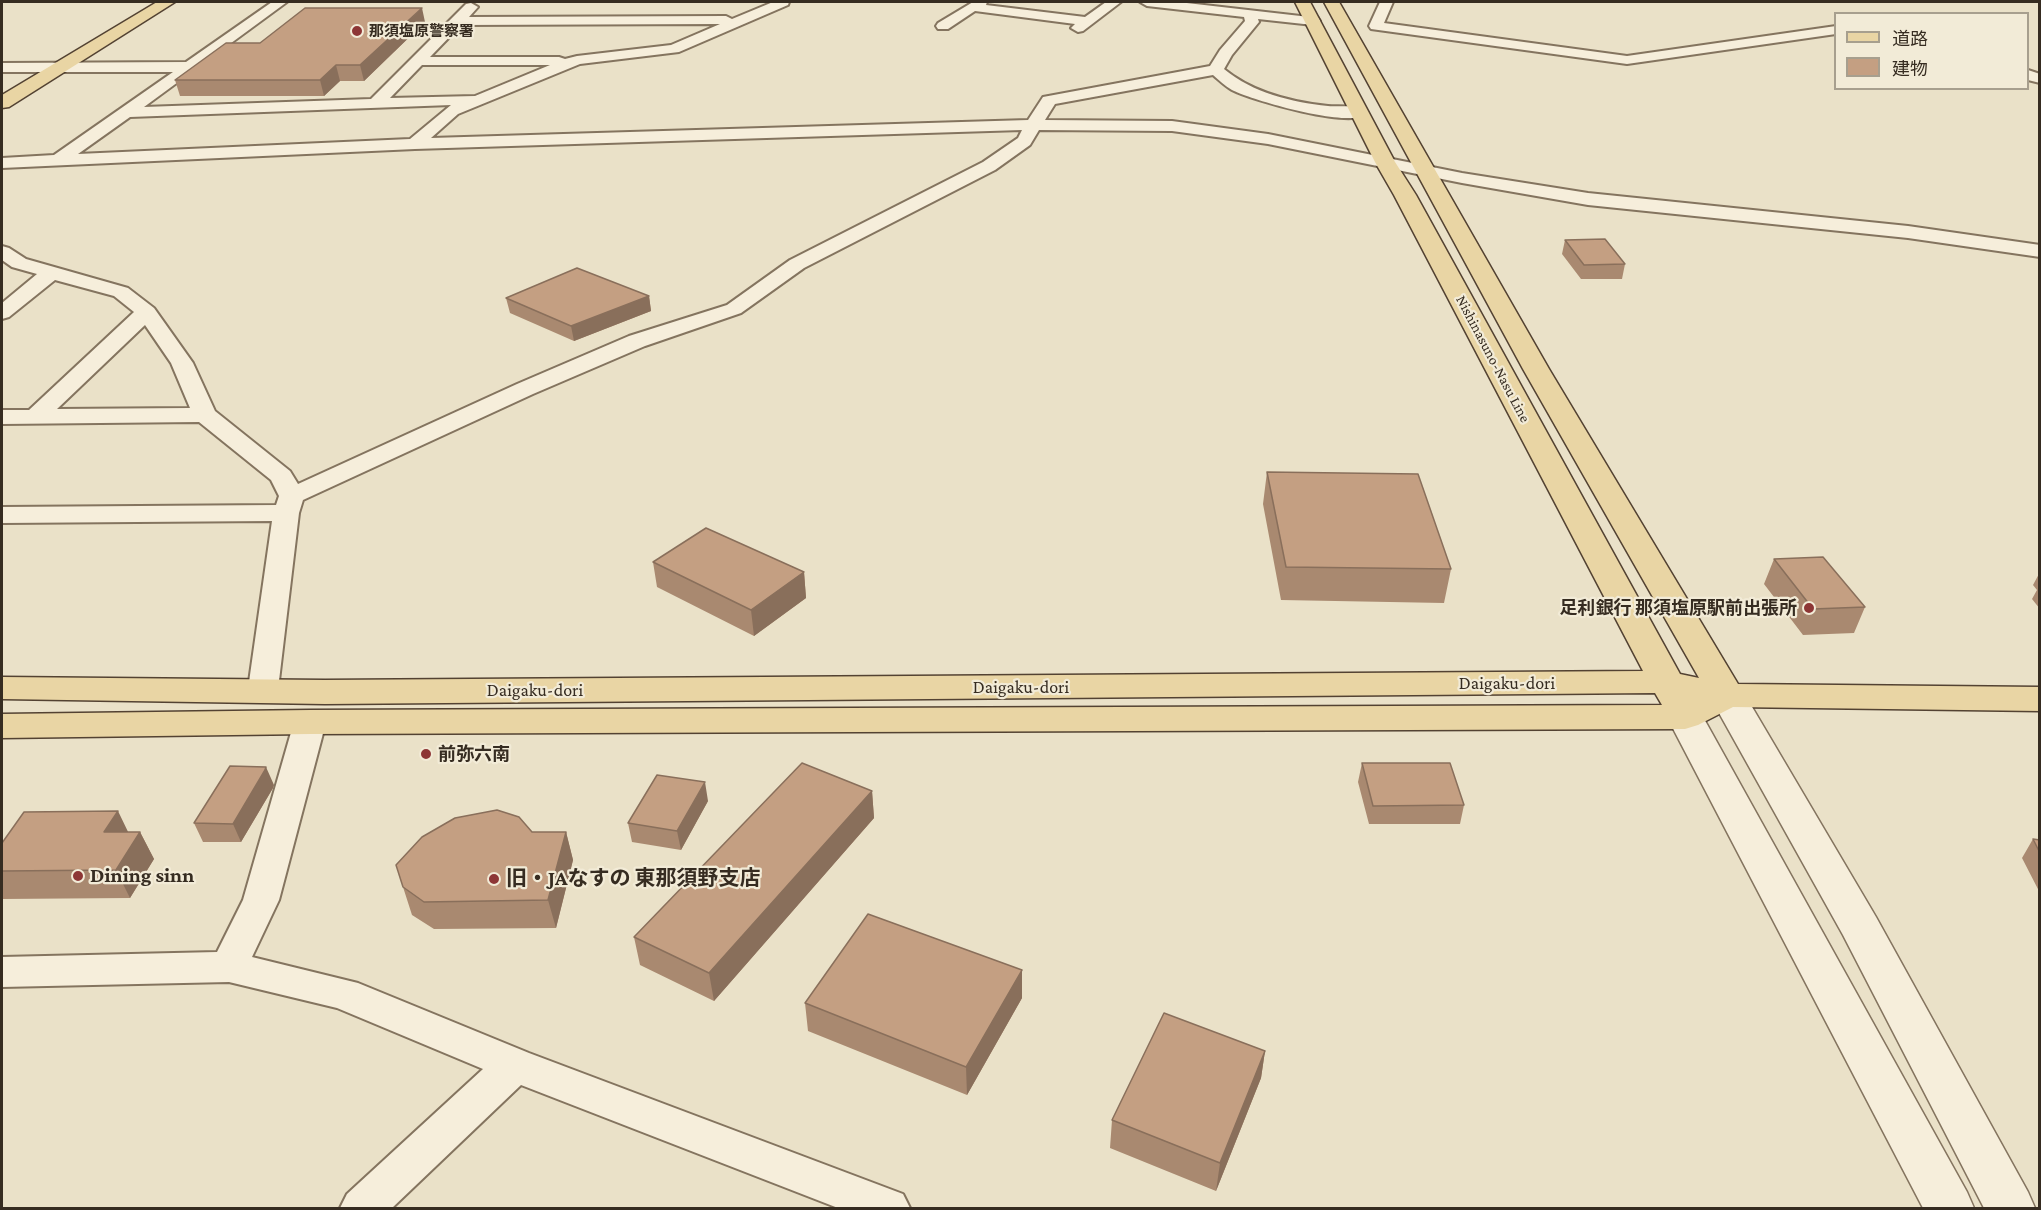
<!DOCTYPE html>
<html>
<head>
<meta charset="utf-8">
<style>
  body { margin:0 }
  #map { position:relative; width:2041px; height:1210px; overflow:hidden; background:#eae1c8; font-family:"Crimson Pro","Noto Sans JP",serif }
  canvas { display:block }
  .frame { position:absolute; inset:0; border:3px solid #362c21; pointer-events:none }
  .legend { position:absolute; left:1834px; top:12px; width:195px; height:78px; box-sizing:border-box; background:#f2ebd7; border:2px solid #a79f8e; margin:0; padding:8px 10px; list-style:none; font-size:18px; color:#362c21 }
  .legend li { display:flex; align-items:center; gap:12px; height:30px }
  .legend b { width:30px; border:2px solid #a79f8e }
</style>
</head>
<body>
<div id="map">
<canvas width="2041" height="1210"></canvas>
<div class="frame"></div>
<ul class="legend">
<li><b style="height:8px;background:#e9d5a4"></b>道路</li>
<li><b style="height:16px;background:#c49f82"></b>建物</li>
</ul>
</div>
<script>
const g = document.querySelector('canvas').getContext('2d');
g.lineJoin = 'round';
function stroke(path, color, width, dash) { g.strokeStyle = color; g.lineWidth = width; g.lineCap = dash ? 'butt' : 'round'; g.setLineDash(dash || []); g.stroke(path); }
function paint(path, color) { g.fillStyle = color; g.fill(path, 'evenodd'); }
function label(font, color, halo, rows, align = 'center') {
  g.font = font + ' "Crimson Pro","Noto Sans JP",serif'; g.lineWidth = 4.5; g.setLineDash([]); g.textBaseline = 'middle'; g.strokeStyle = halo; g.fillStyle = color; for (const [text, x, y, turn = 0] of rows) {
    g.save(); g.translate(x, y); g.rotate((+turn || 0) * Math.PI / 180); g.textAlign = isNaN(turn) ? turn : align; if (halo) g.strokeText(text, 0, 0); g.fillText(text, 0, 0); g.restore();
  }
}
const minor = new Path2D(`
  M 272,2 L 287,2 L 144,107 L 371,99 L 466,4 L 471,3 L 478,7 L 469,17 L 726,16 L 732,19 L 773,2 L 789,2 L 788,5 L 679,52 L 580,64 L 458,114 L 431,138 L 1028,120 L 1043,97 L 1210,66 L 1220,50 L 1245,21 L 1244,17 L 1147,6 L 1140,2 L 1178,2 L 1318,18 L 1320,21 L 1313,25 L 1258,19 L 1259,22 L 1232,55 L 1224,69 C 1253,93 1291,102 1328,106 C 1339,107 1361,104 1368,113 C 1354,130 1251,100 1232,90 C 1225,86 1219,80 1213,75 L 1055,104 L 1045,120 L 1172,121 L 1268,134 L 1462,173 L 1588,193 L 1908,226 L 2040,245 L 2040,257 L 1908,238 L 1588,205 L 1462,183 L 1268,144 L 1172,131 L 1039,130 L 1030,145 L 995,170 L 804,268 L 741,313 L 645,346 L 533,394 L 303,500 L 299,513 L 278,689 L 274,696 L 263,699 L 252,696 L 248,689 L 272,521 L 2,523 L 2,507 L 276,505 L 279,496 L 271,480 L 199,422 L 2,424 L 2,410 L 29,410 L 134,312 L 114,296 L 55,280 L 9,317 L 2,319 L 2,303 L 37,274 L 12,267 L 2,260 L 2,246 L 9,248 L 26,259 L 128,288 L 154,308 L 193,363 L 215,411 L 290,471 L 298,484 L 517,384 L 629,336 L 727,305 L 790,260 L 983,162 L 1018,138 L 1022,130 L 415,149 L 2,168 L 2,158 L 54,155 L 173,72 L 2,72 L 2,63 L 186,62 ZM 720,24 L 671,45 L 577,56 L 565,59 L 559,57 L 430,57 L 461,25 ZM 422,65 L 550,65 L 475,96 L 390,98 ZM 451,105 L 410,139 L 78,154 L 130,117 ZM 145,325 L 171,363 L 190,408 L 57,409 Z
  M 973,2 L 987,2 L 986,5 L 1085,17 L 1106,2 L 1121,2 L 1083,31 L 1078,32 L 1071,28 L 1075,24 L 975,11 L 948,29 L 938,29 L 936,26 L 938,23 Z
  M 1380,2 L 1393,2 L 1384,23 L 1627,56 L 1836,26 L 1836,34 L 1627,64 L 1371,29 L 1369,26 Z
  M 2028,70 L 2040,74 L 2040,83 L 2028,80 Z
  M 310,712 L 321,715 L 326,722 L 279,900 L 252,957 L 358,983 L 529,1053 L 903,1194 L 910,1208 L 838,1208 L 521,1085 L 392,1208 L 340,1208 L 347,1194 L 483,1069 L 337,1008 L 229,982 L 2,987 L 2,957 L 217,952 L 243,900 L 294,722 L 299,715 Z`);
const tertiary = new Path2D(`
  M 1727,683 L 1740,687 L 1745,695 L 1876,917 L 2028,1192 L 2035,1208 L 1984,1208 L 1843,935 L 1709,695 L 1714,687 Z
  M 1685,705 L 1698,709 L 1703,717 L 1967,1192 L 1974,1208 L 1923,1208 L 1667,717 L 1672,709 Z`);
const primary = new Path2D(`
  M 157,2 L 175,2 L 9,107 L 2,108 L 2,95 Z
  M 1295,2 L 1310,2 L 1395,162 L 1416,195 L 1680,674 L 1699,678 L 1523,369 L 1324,2 L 1339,2 L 1549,369 L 1738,684 L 2040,687 L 2040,711 L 1733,707 L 1698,725 L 1685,729 L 310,734 L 2,738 L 2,714 L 310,710 L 1662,705 L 1655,693 L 325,704 L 2,699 L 2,677 L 325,680 L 1643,671 L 1394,195 L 1375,162 Z`);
stroke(minor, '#84745f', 4);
stroke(tertiary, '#84745f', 3);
stroke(primary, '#534232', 3);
paint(minor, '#f6eedb');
paint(tertiary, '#f6eedb');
paint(primary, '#e9d5a4');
paint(new Path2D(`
  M 425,22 L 364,81 L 340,81 L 324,96 L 180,96 L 175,80 L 260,43 Z
  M 1565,240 L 1625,264 L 1622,279 L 1581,279 L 1562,254 Z
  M 649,296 L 651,311 L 574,341 L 510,313 L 506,298 Z
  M 1267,472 L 1451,569 L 1444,603 L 1281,600 L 1263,504 Z
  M 1774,559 L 1865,607 L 1854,633 L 1803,635 L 1764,584 Z
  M 653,562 L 804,572 L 806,598 L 754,636 L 657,587 Z
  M 2040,572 L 2040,609 L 2032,599 L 2037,590 L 2033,585 Z
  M 1362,763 L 1464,805 L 1460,824 L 1369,824 L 1358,782 Z
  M 274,785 L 273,788 L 241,842 L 203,842 L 194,823 Z
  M 872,791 L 874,818 L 714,1001 L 640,965 L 634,937 Z
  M 708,801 L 681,850 L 632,842 L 628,823 Z
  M 128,832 L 140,832 L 154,859 L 130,898 L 2,899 L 2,843 Z
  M 532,832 L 566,832 L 573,860 L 556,928 L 434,929 L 412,915 L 403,887 Z
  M 2033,839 L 2040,840 L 2040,893 L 2022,858 Z
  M 1022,970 L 1022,998 L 967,1095 L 808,1031 L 805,1003 Z
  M 1265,1051 L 1261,1078 L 1216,1191 L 1110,1148 L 1112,1120 Z`), '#a98970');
paint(new Path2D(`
  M 422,8 L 425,22 L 364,81 L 360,65 Z
  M 336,65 L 340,81 L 324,96 L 320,80 Z
  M 649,296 L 651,311 L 574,341 L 571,326 Z
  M 804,572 L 806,598 L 754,636 L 751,610 Z
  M 266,767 L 274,785 L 273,788 L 241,842 L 233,824 Z
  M 705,782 L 708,801 L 681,850 L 677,831 Z
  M 872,791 L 874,818 L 714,1001 L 709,973 Z
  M 118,811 L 131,838 L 104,832 Z
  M 140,832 L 154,859 L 130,898 L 116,870 Z
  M 566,832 L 573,860 L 556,928 L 548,900 Z
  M 1022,970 L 1022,998 L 967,1095 L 966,1067 Z
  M 1265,1051 L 1261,1078 L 1216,1191 L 1220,1163 Z`), '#896f5b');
const building = new Path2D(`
  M 305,8 L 422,8 L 360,65 L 336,65 L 320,80 L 175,80 L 226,43 L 260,43 Z
  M 1605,239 L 1625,264 L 1584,265 L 1565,240 Z
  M 577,268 L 649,296 L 571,326 L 506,298 Z
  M 1267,472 L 1418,474 L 1451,569 L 1286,567 Z
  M 706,528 L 804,572 L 751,610 L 653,562 Z
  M 1823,557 L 1865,607 L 1813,609 L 1774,559 Z
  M 802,763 L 872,791 L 709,973 L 634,937 Z
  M 1362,763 L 1450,763 L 1464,805 L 1373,806 Z
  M 230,766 L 266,767 L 265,770 L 233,824 L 194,823 Z
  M 657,775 L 705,782 L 677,831 L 628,823 Z
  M 497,810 L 519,817 L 532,832 L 566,832 L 548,900 L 424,902 L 403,887 L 396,865 L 422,837 L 455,818 Z
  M 118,811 L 104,832 L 140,832 L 116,870 L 2,871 L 2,843 L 24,812 Z
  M 2033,839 L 2040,840 L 2040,853 Z
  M 868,914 L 1022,970 L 966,1067 L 805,1003 Z
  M 1164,1013 L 1265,1051 L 1220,1163 L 1112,1120 Z`);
paint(building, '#c49f82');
stroke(building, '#896f5b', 1.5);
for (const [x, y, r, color] of [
  [357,31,6,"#8d3635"],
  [1809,608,6,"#8d3635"],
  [426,754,6,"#8d3635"],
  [78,876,6,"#8d3635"],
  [494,879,6,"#8d3635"]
]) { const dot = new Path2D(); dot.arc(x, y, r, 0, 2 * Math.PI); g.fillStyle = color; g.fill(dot); stroke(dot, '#f2ebd7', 2); }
label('bold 15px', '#362c21', '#f2ebd7', [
  ["那須塩原警察署",369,31]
], 'left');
label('15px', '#362c21', '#f2ebd7', [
  ["Nishinasuno-Nasu Line",1493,359,62]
]);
label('bold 18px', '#362c21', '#f2ebd7', [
  ["足利銀行 那須塩原駅前出張所",1797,608],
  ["前弥六南",438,754,"left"]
], 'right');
label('18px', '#362c21', '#f2ebd7', [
  ["Daigaku-dori",1507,683],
  ["Daigaku-dori",1021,687],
  ["Daigaku-dori",535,690]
]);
label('bold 21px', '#362c21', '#f2ebd7', [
  ["Dining sinn",90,876],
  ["旧・JAなすの 東那須野支店",506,879]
], 'left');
</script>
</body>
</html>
